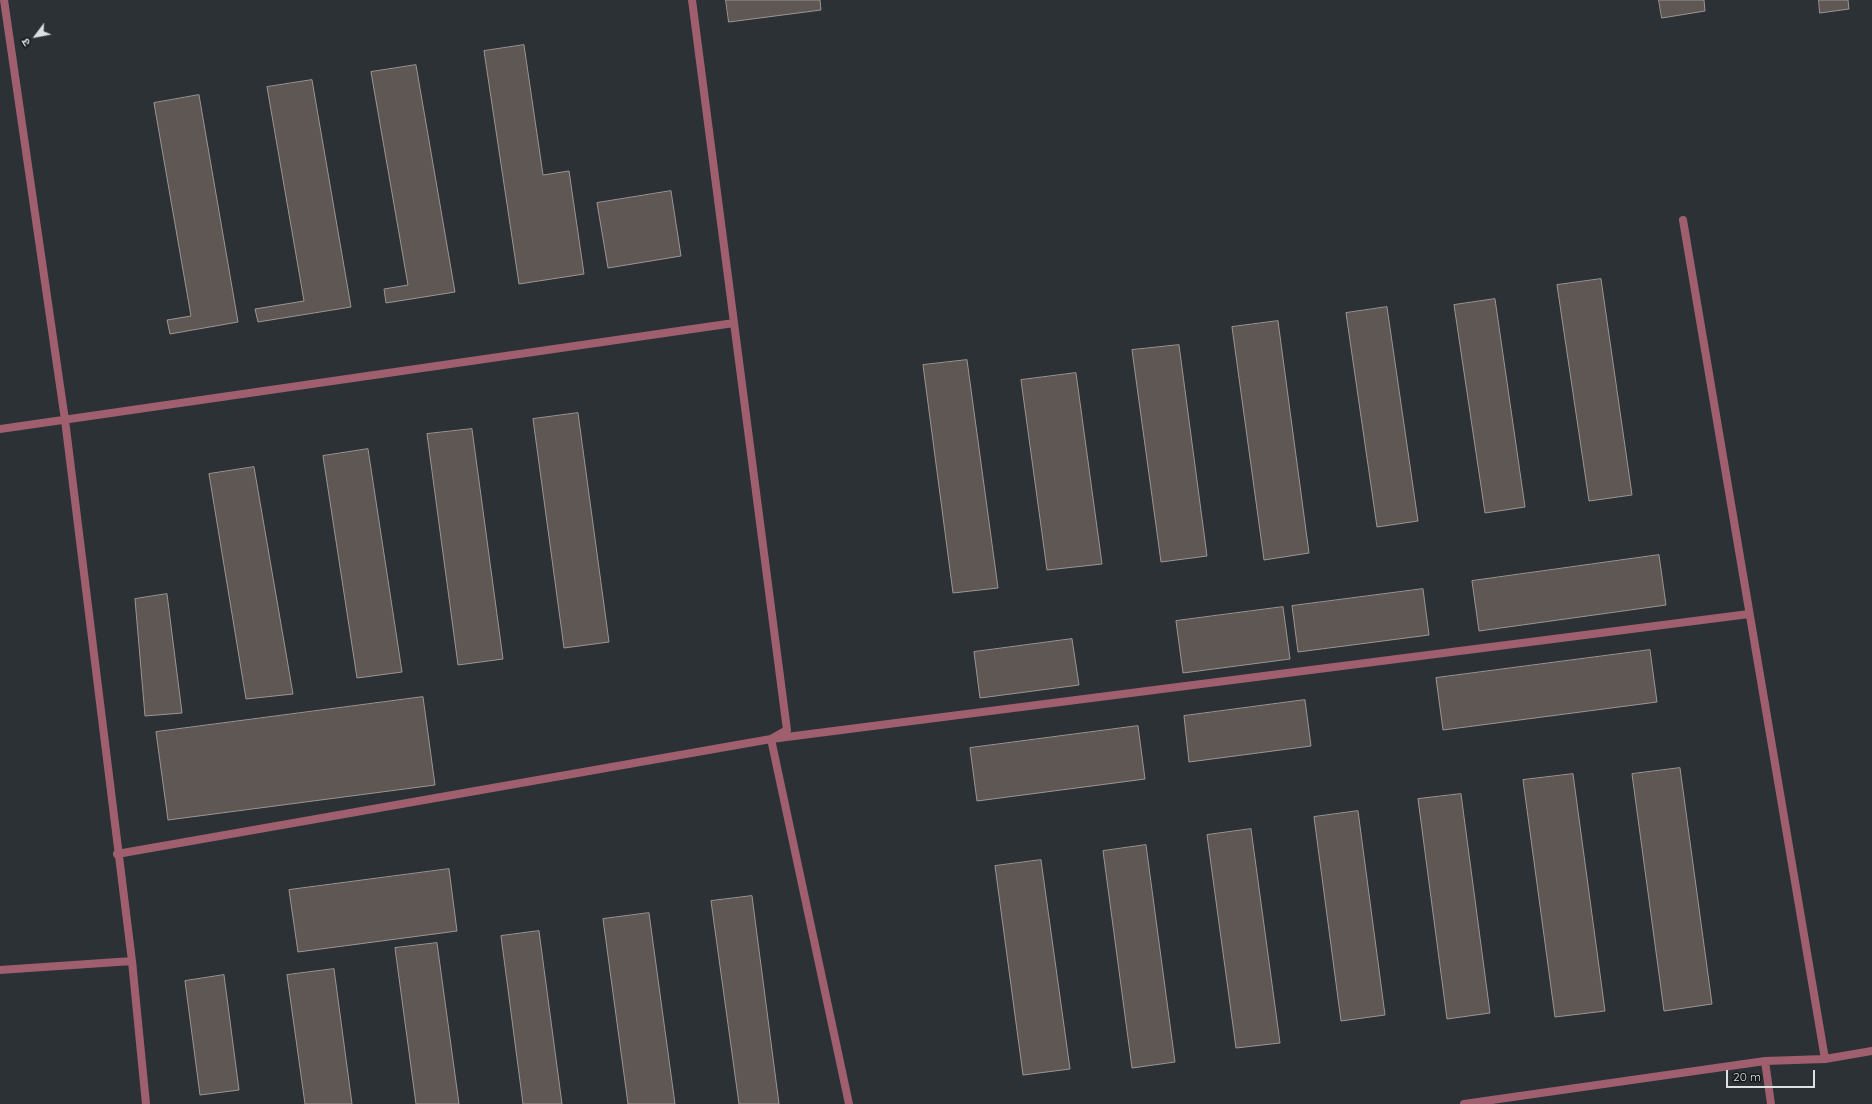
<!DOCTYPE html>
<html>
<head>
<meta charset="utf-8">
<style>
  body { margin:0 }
  #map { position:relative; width:1872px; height:1104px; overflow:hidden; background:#2b3135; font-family:Quicksand,"Noto Sans Devanagari",sans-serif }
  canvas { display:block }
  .north { position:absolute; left:16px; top:16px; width:40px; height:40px; -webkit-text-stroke:3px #16181a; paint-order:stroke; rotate:238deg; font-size:11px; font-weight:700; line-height:16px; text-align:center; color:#dce0e3 }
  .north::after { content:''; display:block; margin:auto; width:14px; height:18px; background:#dce0e3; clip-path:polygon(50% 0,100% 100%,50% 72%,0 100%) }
  .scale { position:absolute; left:1726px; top:1070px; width:89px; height:18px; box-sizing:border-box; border:2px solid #dce0e3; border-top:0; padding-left:5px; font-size:12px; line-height:14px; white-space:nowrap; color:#dce0e3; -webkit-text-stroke:3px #16181a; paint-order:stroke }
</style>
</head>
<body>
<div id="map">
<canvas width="1872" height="1104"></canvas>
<div class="north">उ</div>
<div class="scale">20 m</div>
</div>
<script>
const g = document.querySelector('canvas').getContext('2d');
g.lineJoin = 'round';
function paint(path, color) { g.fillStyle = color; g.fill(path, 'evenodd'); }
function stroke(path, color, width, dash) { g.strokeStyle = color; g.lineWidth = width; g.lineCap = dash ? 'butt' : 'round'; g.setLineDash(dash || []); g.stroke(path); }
const building = new Path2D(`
  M 726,0 L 820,0 L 821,10 L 729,22 Z
  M 1659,0 L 1704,0 L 1705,11 L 1662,18 Z
  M 1819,0 L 1848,0 L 1849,9 L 1820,13 Z
  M 524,45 L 543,175 L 569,171 L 584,274 L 519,284 L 484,51 Z
  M 416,65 L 455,292 L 386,303 L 384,289 L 408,285 L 371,72 Z
  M 312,80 L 351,307 L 258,322 L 255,309 L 304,301 L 267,87 Z
  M 199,95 L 238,322 L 170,334 L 167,320 L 191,316 L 154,103 Z
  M 671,191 L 681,256 L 608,268 L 597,203 Z
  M 1601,279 L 1632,495 L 1589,501 L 1557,285 Z
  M 1495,299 L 1525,507 L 1485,513 L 1454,305 Z
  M 1387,307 L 1418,521 L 1377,527 L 1346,313 Z
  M 1278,321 L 1309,553 L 1264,560 L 1232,327 Z
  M 1179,345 L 1207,556 L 1161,562 L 1132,350 Z
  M 967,360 L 998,588 L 953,593 L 923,365 Z
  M 1076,373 L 1102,564 L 1047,570 L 1021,380 Z
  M 578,413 L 609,642 L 564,648 L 533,419 Z
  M 472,429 L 503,659 L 458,665 L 427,434 Z
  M 368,449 L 402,672 L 357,678 L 323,456 Z
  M 254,467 L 293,694 L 246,699 L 209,474 Z
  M 1659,555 L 1666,605 L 1479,631 L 1472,581 Z
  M 1423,589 L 1429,635 L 1298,652 L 1292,606 Z
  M 167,594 L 182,713 L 145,716 L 135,599 Z
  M 1283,607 L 1290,659 L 1183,673 L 1176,621 Z
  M 1072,639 L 1079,685 L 980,698 L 974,652 Z
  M 1650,650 L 1657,702 L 1443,730 L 1436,678 Z
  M 423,697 L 435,785 L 168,820 L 156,732 Z
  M 1305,700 L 1311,746 L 1189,762 L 1184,716 Z
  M 1138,726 L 1145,779 L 977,801 L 970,748 Z
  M 1680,768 L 1712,1004 L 1664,1011 L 1632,774 Z
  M 1573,774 L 1605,1011 L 1555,1017 L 1523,780 Z
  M 1461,794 L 1490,1013 L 1447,1019 L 1418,799 Z
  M 1358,811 L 1385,1015 L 1341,1021 L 1314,817 Z
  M 1251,829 L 1280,1043 L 1236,1048 L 1207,835 Z
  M 1146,845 L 1175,1062 L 1132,1068 L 1103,851 Z
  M 1041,860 L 1070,1069 L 1023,1075 L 995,866 Z
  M 449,869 L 457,931 L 298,952 L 289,890 Z
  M 752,896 L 779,1104 L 739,1104 L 711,901 Z
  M 649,913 L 675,1104 L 628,1104 L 603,919 Z
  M 539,931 L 562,1104 L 523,1104 L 501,936 Z
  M 437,943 L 459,1104 L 416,1104 L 395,948 Z
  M 334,969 L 352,1104 L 305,1104 L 287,975 Z
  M 224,975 L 239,1090 L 200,1095 L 185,981 Z`);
paint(building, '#5e5754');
stroke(building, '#9e9592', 1);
stroke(new Path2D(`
  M 4,0 L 65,420 L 132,961 L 146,1104
  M 692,0 L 787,730 L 771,739 L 849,1104
  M 1683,220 L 1825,1059
  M 0,429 L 734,323
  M 117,854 L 771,739 L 1749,614
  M 0,970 L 132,961
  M 1765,1061 L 1771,1104
  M 1464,1104 L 1765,1061 L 1825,1059 L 1872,1051`), '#a05f6e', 8);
</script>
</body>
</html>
